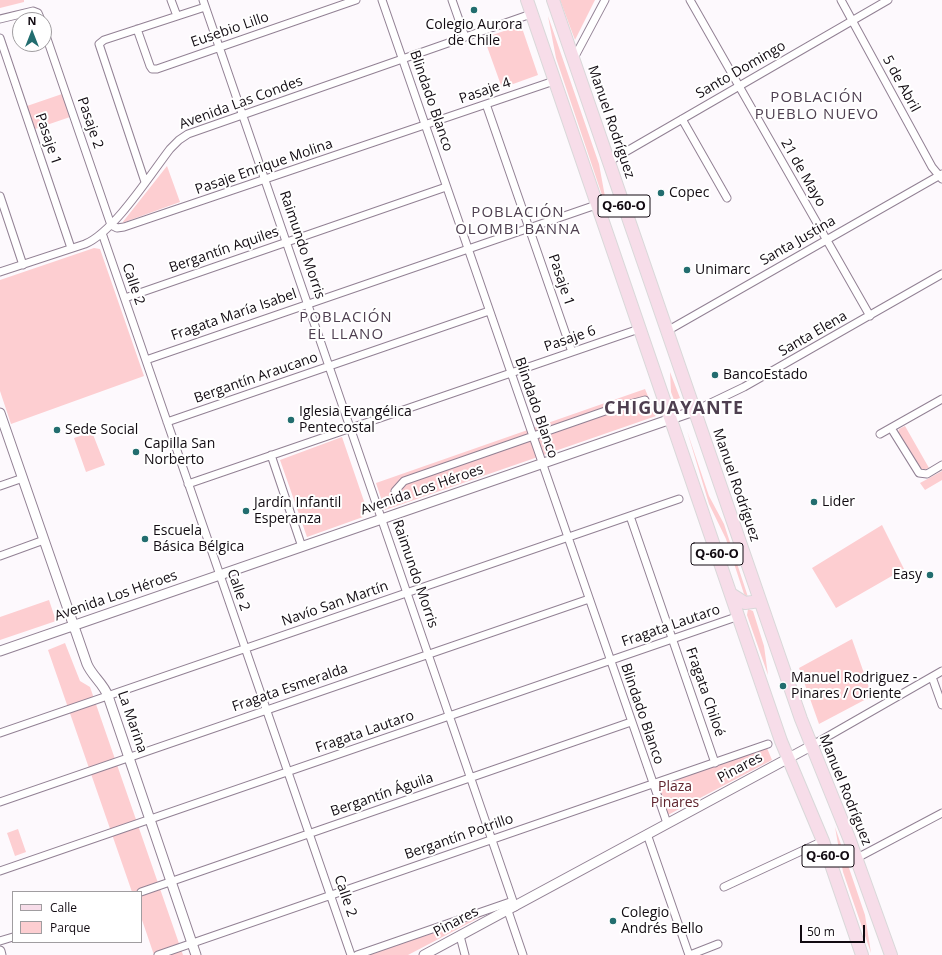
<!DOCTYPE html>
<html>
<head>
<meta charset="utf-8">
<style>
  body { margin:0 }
  #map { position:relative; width:942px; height:955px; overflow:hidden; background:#fdf9fd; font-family:"Open Sans",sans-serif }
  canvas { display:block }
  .legend { position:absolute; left:12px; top:891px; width:130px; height:52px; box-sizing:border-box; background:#fff; border:1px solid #a09da0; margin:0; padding:5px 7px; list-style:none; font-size:12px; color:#120b12 }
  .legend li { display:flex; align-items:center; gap:8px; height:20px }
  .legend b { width:20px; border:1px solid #a09da0 }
  .north { position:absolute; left:12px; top:12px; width:40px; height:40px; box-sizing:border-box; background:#fff; border:1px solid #a09da0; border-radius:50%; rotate:0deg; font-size:11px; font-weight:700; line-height:16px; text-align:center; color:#120b12 }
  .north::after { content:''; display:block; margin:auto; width:14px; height:18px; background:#226d6f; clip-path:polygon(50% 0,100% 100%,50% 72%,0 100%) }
  .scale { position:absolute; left:800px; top:925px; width:65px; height:18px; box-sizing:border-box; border:2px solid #120b12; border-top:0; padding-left:5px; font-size:12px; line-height:14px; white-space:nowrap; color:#120b12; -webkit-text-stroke:3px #fff; paint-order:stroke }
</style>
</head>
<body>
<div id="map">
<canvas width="942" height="955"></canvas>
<ul class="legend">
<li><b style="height:5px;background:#f7dde9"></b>Calle</li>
<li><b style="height:11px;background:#fdced1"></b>Parque</li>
</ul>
<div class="north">N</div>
<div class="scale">50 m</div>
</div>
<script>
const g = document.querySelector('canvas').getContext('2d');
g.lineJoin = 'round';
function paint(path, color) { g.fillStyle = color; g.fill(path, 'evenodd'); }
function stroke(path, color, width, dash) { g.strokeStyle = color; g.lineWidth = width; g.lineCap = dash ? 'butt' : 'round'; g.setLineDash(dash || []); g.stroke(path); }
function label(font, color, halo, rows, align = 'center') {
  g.font = font + ' "Open Sans",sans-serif'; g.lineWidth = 4; g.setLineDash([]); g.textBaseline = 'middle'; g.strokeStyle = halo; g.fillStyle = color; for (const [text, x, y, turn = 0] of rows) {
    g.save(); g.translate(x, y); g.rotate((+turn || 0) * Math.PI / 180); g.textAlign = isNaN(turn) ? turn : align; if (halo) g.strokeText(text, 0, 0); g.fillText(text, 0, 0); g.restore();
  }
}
paint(new Path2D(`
  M 0,0 L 24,0 L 24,2 L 0,8 Z
  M 560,0 L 595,0 L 575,40 Z
  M 548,16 L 599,164 L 608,213 L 556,58 Z
  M 521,25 L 538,75 L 502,88 L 484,38 Z
  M 62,94 L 70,117 L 35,129 L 27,106 Z
  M 167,166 L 180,202 L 122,223 Z
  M 94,248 L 100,249 L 144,376 L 11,424 L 0,391 L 0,280 Z
  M 670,372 L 680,398 L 674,400 L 671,392 Z
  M 645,389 L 656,416 L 385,510 L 376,483 Z
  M 905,426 L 929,468 L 921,471 L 898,433 L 899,429 Z
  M 687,431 L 709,496 L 724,524 L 748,597 L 744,594 L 726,539 L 709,504 Z
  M 92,432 L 105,465 L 86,472 L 74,438 Z
  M 342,437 L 367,510 L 363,517 L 307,537 L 280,460 Z
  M 942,471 L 942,480 L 925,490 L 920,483 Z
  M 882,525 L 904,569 L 836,608 L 812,568 Z
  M 49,600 L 56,621 L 0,640 L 0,617 Z
  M 748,609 L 753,611 L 764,646 L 768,675 L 747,615 Z
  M 852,639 L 872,696 L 819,724 L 799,668 Z
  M 65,643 L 80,681 L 90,687 L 183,955 L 154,955 L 141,917 L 141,892 L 132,892 L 48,650 Z
  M 767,748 L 772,760 L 666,816 L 658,788 L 661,784 Z
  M 835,827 L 865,915 L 871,953 L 843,872 Z
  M 18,829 L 26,852 L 15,856 L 7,833 Z
  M 492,911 L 408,955 L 365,955 Z`), '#fdced1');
const minor = new Path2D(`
  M 171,0 L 177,16
  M 203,0 L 515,907
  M 382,0 L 667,823
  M 452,0 L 465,37
  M 690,0 L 870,316
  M 841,0 L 932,167 L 942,179
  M 0,19 L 33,11 L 38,13 L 41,20
  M 137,29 L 150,66 L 152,69 L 157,69 L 356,0
  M 44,30 L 111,225 L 117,228 L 124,227 L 554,81
  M 0,38 L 71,248
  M 573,60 L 605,0
  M 486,104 L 572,352
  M 682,119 L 727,198
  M 608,162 L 888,0
  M 145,182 L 99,44 L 104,40 L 205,7
  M 0,196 L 23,265
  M 102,233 L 351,955
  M 0,272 L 85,244 C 114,232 150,175 170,149 L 179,140 L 188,134 L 531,14
  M 125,298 L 446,187
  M 667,331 L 942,174
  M 146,360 L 596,205
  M 694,411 L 744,387 L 942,274
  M 167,422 L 489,311
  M 891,428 L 919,473 L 927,474 L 942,465
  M 880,434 L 942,399
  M 271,455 L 302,547
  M 188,484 L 639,329
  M 0,486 L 23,478
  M 395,491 L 404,481 L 611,409 L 645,400
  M 630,516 L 715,763
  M 0,556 L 44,540
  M 932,677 L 942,705
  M 0,733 L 679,499
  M 811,746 L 942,671
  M 0,802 L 589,599
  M 647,834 L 689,955
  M 857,858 L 942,813
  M 0,871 L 739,616
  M 724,887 L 823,841
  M 141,892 L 631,722
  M 508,911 L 523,955
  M 460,936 L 465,955
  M 0,941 L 13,937
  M 158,955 L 768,744
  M 357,955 L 513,901
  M 690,955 L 718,944`);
const tertiary = new Path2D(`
  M 0,413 L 87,664 C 92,676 103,683 108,696 L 196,955
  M 0,651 L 694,411
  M 0,951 L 1,955
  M 424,955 L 811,746`);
const primary = new Path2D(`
  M 527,0 L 781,741 L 823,841 L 862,955
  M 553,0 L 801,719 L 849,838 L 891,955
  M 731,594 L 745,603 L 760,601`);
stroke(minor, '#928194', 9);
stroke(tertiary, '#928194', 11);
stroke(primary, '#d9d8d9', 14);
stroke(minor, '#fff', 7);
stroke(tertiary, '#fff', 9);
stroke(primary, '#f7dde9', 12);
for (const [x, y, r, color] of [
  [474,10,4,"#226d6f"],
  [661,193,4,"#226d6f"],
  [687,270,4,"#226d6f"],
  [715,375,4,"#226d6f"],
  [291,420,4,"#226d6f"],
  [57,430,4,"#226d6f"],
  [136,452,4,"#226d6f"],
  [814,502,4,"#226d6f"],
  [246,511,4,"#226d6f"],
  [145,539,4,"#226d6f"],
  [930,575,4,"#226d6f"],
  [783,686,4,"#226d6f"],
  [613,921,4,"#226d6f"]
]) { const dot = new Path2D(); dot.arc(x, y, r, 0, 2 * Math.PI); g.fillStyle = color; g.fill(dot); stroke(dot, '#fff', 1.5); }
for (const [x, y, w] of [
  [624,206,52],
  [717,554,52],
  [828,856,52]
]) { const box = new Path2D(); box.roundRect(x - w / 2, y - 11, w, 22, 3); g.fillStyle = '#fff'; g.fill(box); stroke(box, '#120b12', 1); }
label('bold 13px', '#120b12', null, [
  ["Q-60-O",624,206],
  ["Q-60-O",717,554],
  ["Q-60-O",828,856]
]);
label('14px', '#120b12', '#fff', [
  ["Colegio Aurora",474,25,"center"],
  ["de Chile",474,41,"center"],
  ["Copec",669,193],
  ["Unimarc",695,270],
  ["BancoEstado",723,375],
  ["Iglesia Evangélica",299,412],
  ["Pentecostal",299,428],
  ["Sede Social",65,430],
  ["Capilla San",144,444],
  ["Norberto",144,460],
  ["Lider",822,502],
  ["Jardín Infantil",254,503],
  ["Esperanza",254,519],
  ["Escuela",153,531],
  ["Básica Bélgica",153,547],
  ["Easy",922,575,"right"],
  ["Manuel Rodriguez -",791,678],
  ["Pinares / Oriente",791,694],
  ["Colegio",621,913],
  ["Andrés Bello",621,929]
], 'left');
label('14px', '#120b12', '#fff', [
  ["Eusebio Lillo",230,30,-19],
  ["Santo Domingo",741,70,-30],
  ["5 de Abril",901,84,61],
  ["Pasaje 4",485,91,-19],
  ["Blindado Blanco",431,101,71],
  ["Avenida Las Condes",241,103,-20],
  ["Manuel Rodríguez",611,122,71],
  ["Pasaje 2",90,123,71],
  ["Pasaje 1",48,139,71],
  ["Pasaje Enrique Molina",264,167,-19],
  ["21 de Mayo",803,173,60],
  ["Santa Justina",798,241,-30],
  ["Raimundo Morris",302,245,71],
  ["Bergantín Aquiles",224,250,-19],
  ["Pasaje 1",561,280,71],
  ["Calle 2",133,284,71],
  ["Fragata María Isabel",234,315,-19],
  ["Santa Elena",813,334,-30],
  ["Pasaje 6",570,339,-19],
  ["Bergantín Araucano",256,378,-19],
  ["Blindado Blanco",536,408,71],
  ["Manuel Rodríguez",736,485,71],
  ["Avenida Los Héroes",422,490,-19],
  ["Raimundo Morris",415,574,71],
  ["Calle 2",238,590,71],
  ["Avenida Los Héroes",116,596,-19],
  ["Navío San Martín",335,604,-19],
  ["Fragata Lautaro",671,626,-19],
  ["Fragata Esmeralda",290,688,-19],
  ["Fragata Chiloé",705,692,71],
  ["Blindado Blanco",642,714,71],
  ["La Marina",132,722,71],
  ["Fragata Lautaro",365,732,-19],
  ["Pinares",740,768,-28],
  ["Manuel Rodríguez",845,790,68],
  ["Bergantín Águila",382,795,-19],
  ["Bergantín Potrillo",459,837,-19],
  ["Calle 2",345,896,71],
  ["Pinares",456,922,-28]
]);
label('14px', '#5f242d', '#fff', [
  ["Plaza",675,787],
  ["Pinares",675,803]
]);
g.letterSpacing = '1px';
label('15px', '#4e3f50', '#fff', [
  ["POBLACIÓN",817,98],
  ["PUEBLO NUEVO",817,115],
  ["POBLACIÓN",518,213],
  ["OLOMBI BANNA",518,230],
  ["POBLACIÓN",346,318],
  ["EL LLANO",346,335]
]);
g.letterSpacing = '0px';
g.letterSpacing = '1px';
label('bold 18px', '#4e3f50', '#fff', [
  ["CHIGUAYANTE",674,409]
]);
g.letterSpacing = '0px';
</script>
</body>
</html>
